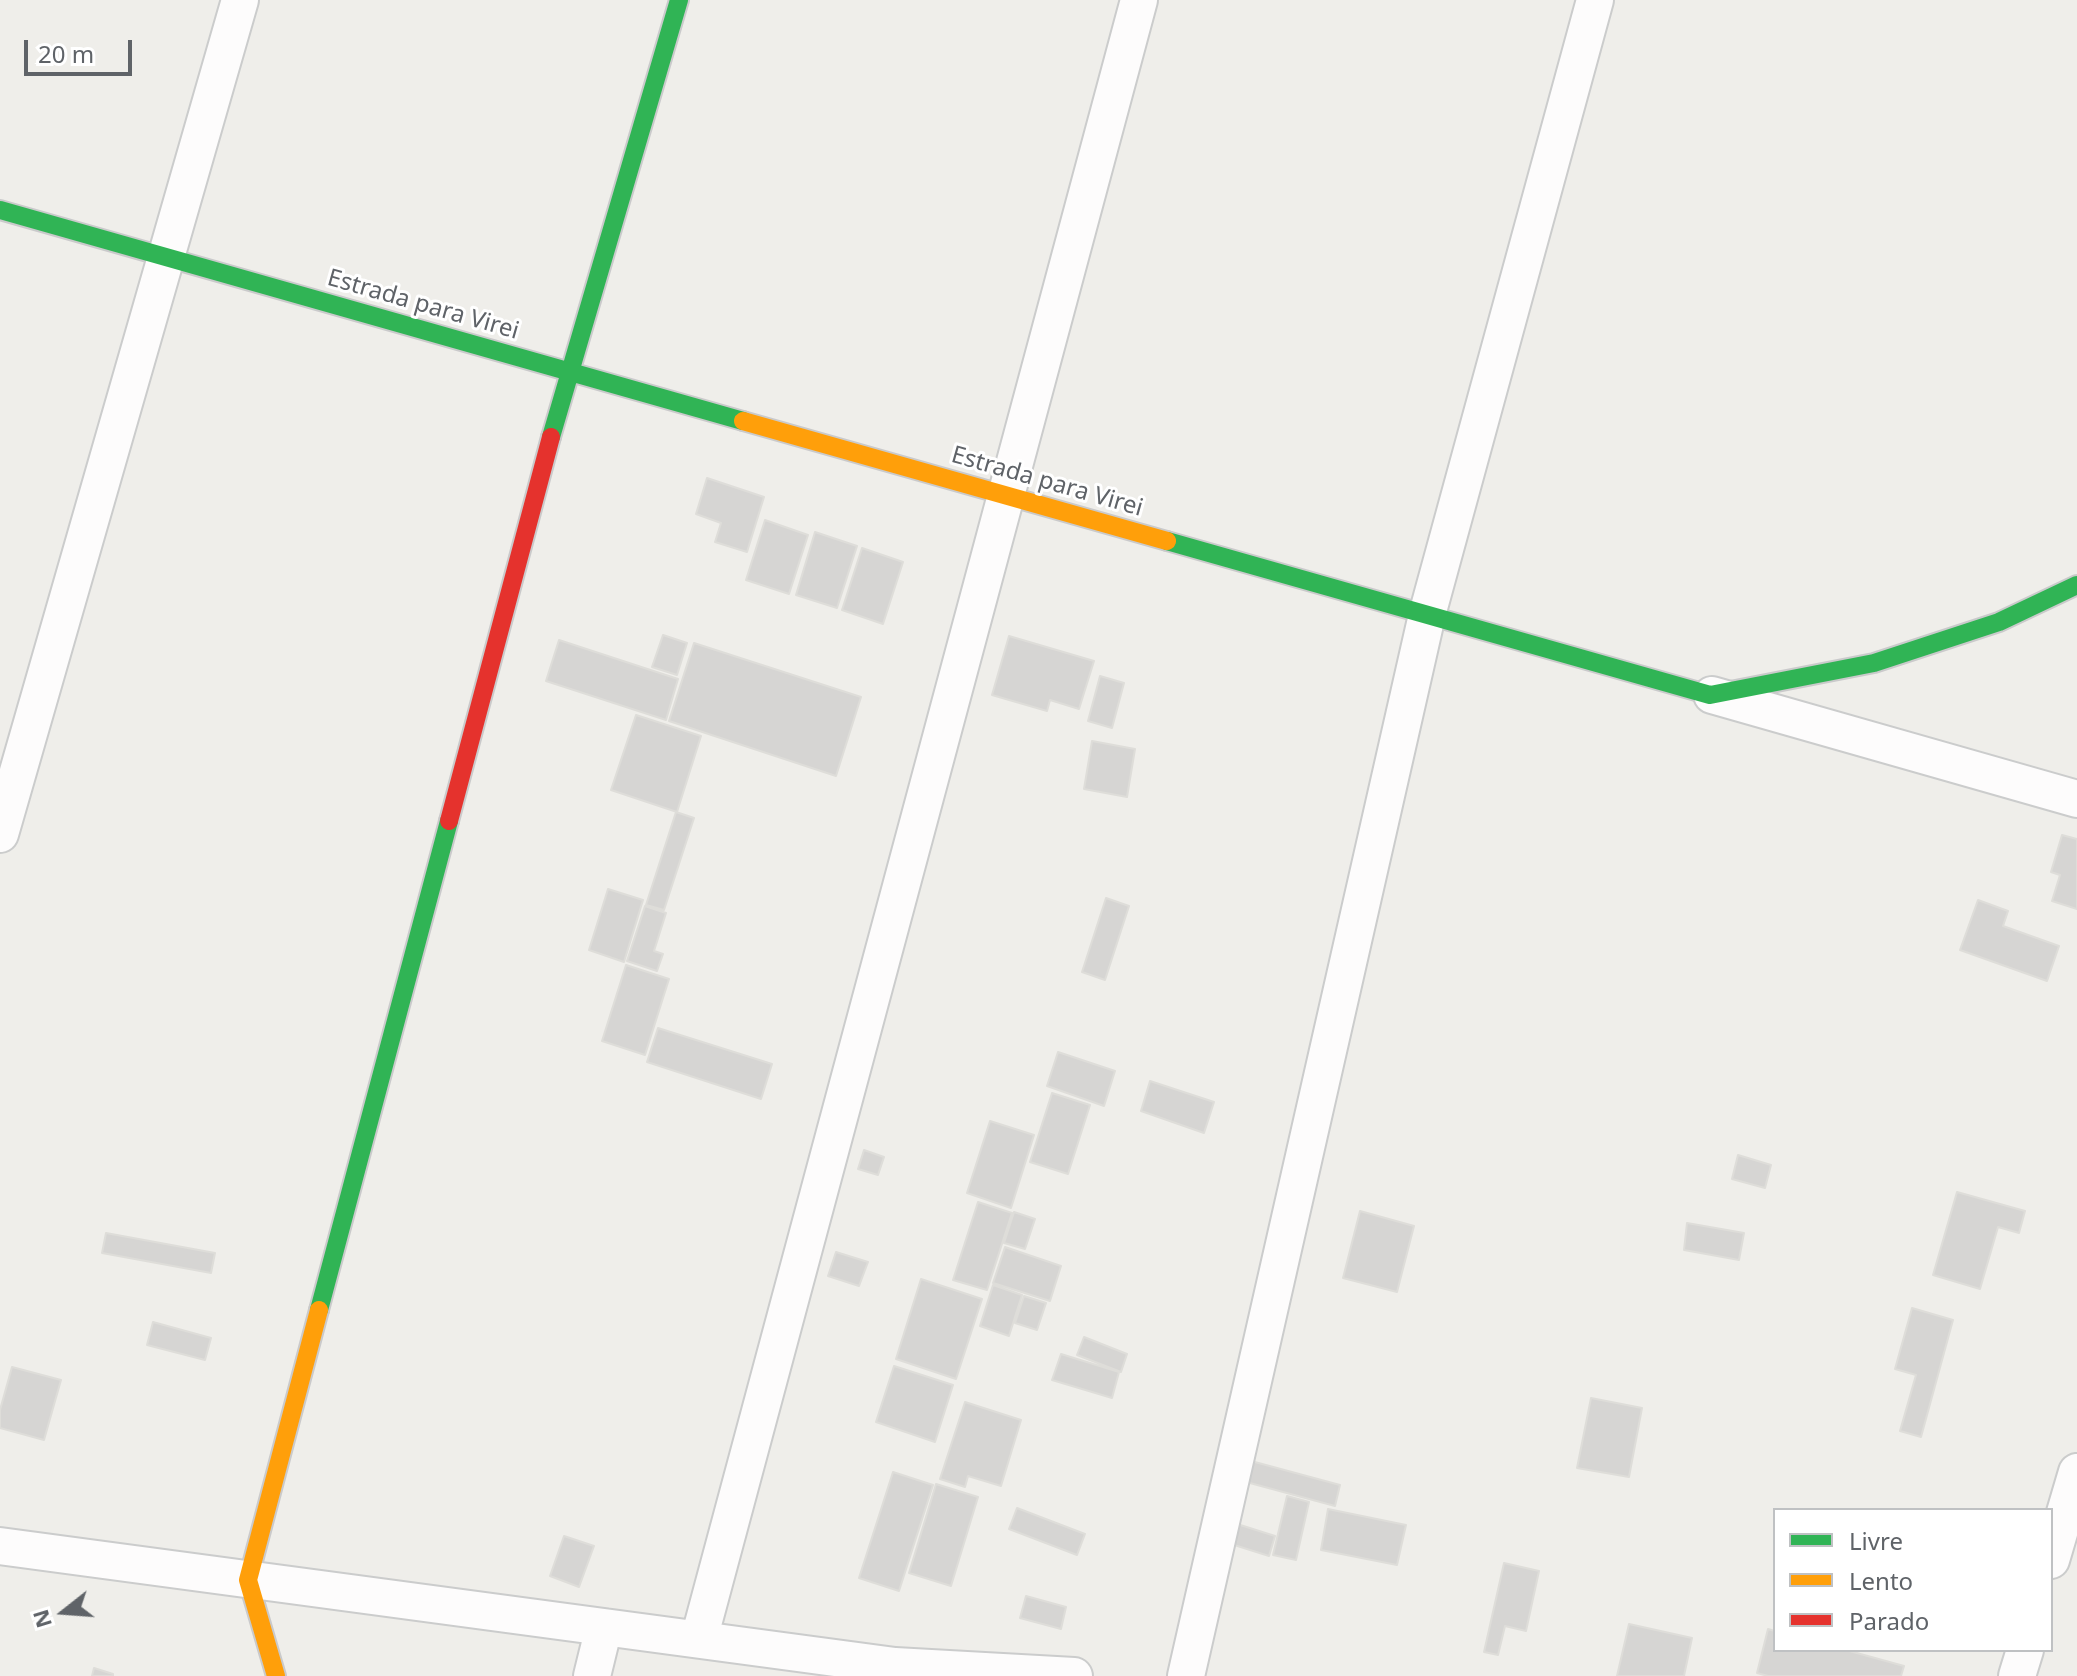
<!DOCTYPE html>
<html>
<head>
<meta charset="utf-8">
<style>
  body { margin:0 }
  #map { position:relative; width:2077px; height:1676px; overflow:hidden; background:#efeeea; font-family:"Noto Sans",sans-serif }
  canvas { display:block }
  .legend { position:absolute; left:1773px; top:1508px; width:280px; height:144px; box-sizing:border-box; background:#fff; border:2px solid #bfc1c3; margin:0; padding:10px 14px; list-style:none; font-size:24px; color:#5f6368 }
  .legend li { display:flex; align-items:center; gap:16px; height:40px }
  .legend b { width:40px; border:2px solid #bfc1c3 }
  .north { position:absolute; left:24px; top:1572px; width:80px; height:80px; -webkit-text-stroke:6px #fff; paint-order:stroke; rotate:253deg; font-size:22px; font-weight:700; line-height:32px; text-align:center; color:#5f6368 }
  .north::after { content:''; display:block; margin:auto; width:28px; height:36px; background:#5f6368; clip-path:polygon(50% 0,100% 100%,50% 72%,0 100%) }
  .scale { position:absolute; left:24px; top:40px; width:108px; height:36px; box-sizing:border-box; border:4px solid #5f6368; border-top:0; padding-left:10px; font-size:24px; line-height:28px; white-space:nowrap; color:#5f6368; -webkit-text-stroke:6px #fff; paint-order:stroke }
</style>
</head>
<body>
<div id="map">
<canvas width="2077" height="1676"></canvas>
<ul class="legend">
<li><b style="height:10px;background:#30b455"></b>Livre</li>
<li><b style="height:10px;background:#ff9f0a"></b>Lento</li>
<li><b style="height:10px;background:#e5322d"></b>Parado</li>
</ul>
<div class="north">N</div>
<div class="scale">20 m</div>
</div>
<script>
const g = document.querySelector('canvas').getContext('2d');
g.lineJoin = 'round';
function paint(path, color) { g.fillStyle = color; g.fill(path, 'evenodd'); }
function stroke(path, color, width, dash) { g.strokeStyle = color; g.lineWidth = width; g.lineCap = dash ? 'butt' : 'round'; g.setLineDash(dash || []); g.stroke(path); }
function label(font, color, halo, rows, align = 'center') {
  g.font = font + ' "Noto Sans",sans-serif'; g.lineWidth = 6; g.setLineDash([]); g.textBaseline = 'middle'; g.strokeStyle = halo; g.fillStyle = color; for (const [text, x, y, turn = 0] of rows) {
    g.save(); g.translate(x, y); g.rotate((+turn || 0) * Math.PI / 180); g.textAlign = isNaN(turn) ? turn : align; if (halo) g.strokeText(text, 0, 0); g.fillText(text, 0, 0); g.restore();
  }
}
const building = new Path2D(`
  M 707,478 L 764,497 L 747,552 L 715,542 L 721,523 L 696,514 Z
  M 765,520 L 808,535 L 789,594 L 746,580 Z
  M 815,532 L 857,546 L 837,608 L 796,595 Z
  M 862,548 L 903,562 L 883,624 L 842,610 Z
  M 663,635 L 687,643 L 677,675 L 652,667 Z
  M 1009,636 L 1094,661 L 1079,709 L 1050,700 L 1047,711 L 992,695 Z
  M 559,640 L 678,679 L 666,720 L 546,681 Z
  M 694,643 L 861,697 L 836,776 L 669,721 Z
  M 1100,676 L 1124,683 L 1112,728 L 1088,721 Z
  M 636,715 L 701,736 L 677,812 L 611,790 Z
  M 1092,741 L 1135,749 L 1127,797 L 1084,789 Z
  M 676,812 L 694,818 L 664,910 L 646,905 Z
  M 2062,835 L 2077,839 L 2077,909 L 2052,901 L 2060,875 L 2051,872 Z
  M 608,889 L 643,900 L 624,962 L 589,950 Z
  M 1106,898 L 1129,906 L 1105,980 L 1082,972 Z
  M 1978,900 L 2008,911 L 2003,926 L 2059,946 L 2047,981 L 1960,950 Z
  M 645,906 L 666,913 L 654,951 L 663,954 L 657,971 L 627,961 Z
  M 626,965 L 669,979 L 645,1055 L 602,1041 Z
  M 658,1028 L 772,1064 L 761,1099 L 647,1062 Z
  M 1058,1052 L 1115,1071 L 1104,1106 L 1047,1086 Z
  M 1150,1081 L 1214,1102 L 1204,1133 L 1141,1111 Z
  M 1052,1093 L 1090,1105 L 1068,1174 L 1030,1162 Z
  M 990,1121 L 1034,1135 L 1011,1208 L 967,1193 Z
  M 864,1150 L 884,1157 L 878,1175 L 858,1169 Z
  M 1738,1155 L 1771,1165 L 1765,1188 L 1732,1179 Z
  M 1957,1192 L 2025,1211 L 2019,1233 L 1998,1227 L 1980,1289 L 1933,1275 Z
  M 978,1202 L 1012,1213 L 987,1290 L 953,1280 Z
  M 1360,1211 L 1414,1226 L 1397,1292 L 1343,1278 Z
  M 1014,1212 L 1035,1219 L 1025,1249 L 1004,1243 Z
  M 1687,1223 L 1744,1233 L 1739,1260 L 1684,1250 Z
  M 106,1233 L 215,1253 L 211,1273 L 102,1253 Z
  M 1005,1247 L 1061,1266 L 1050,1301 L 993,1283 Z
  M 836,1252 L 868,1262 L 859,1286 L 828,1276 Z
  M 921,1279 L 982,1299 L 956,1379 L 896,1359 Z
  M 993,1285 L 1022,1295 L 1009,1336 L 980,1326 Z
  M 1024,1296 L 1046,1303 L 1037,1330 L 1015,1323 Z
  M 1912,1308 L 1953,1320 L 1921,1437 L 1900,1431 L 1916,1375 L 1895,1369 Z
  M 153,1322 L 211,1338 L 205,1360 L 147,1345 Z
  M 1084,1337 L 1127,1354 L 1121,1372 L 1077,1355 Z
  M 1061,1354 L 1119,1372 L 1112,1398 L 1052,1380 Z
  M 894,1366 L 953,1385 L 935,1442 L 876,1422 Z
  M 12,1367 L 61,1380 L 44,1440 L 0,1428 L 0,1410 Z
  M 1591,1398 L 1642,1408 L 1629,1477 L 1577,1468 Z
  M 965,1402 L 1021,1420 L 1001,1486 L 968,1476 L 965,1487 L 940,1479 Z
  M 1240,1458 L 1340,1485 L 1335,1506 L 1235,1479 Z
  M 893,1472 L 933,1485 L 899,1591 L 859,1578 Z
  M 936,1484 L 978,1497 L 951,1586 L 909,1573 Z
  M 1287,1496 L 1309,1502 L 1296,1560 L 1273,1555 Z
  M 1017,1508 L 1085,1534 L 1077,1555 L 1009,1529 Z
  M 1328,1509 L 1406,1525 L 1397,1565 L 1321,1550 Z
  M 1234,1523 L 1275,1536 L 1269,1556 L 1228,1543 Z
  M 564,1536 L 594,1546 L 579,1587 L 550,1576 Z
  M 1504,1563 L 1539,1571 L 1526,1631 L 1505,1626 L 1498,1655 L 1484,1652 Z
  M 1026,1596 L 1066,1607 L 1061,1629 L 1020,1618 Z
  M 1629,1624 L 1692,1638 L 1684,1676 L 1617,1676 Z
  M 1768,1629 L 1775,1631 L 1775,1650 L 1846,1650 L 1904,1666 L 1901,1676 L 1768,1676 L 1757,1673 Z
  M 94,1668 L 113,1674 L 113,1676 L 92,1676 Z`);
paint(building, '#d6d5d3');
stroke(building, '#deddd9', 2);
const street = new Path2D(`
  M 1712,695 L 2077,799
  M 0,834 L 240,0
  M 0,1546 L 895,1666 L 1074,1676
  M 2051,1560 L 2077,1472
  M 699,1639 L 1139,0
  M 592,1676 L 604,1627
  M 1186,1676 L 1427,615 L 1595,0
  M 2017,1676 L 2025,1650`);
const fast = new Path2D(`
  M 0,210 L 743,421
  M 551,437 L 679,0
  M 1167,541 L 1710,695 L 1874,663 L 1999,622 L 2077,585
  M 319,1310 L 449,821`);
const slow = new Path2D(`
  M 743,421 L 1167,541
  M 276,1676 L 248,1580 L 319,1310`);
const jam = new Path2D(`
  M 449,821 L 551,437`);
stroke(street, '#cbcccc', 40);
stroke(fast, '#cacacb', 22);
stroke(slow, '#cacacb', 22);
stroke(jam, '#cacacb', 22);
stroke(street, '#fdfcfc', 36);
stroke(fast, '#30b455', 18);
stroke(slow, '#ff9f0a', 18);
stroke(jam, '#e5322d', 18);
label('24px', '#5f6368', '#fff', [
  ["Estrada para Virei",423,305,16],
  ["Estrada para Virei",1047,482,16]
]);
</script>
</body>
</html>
